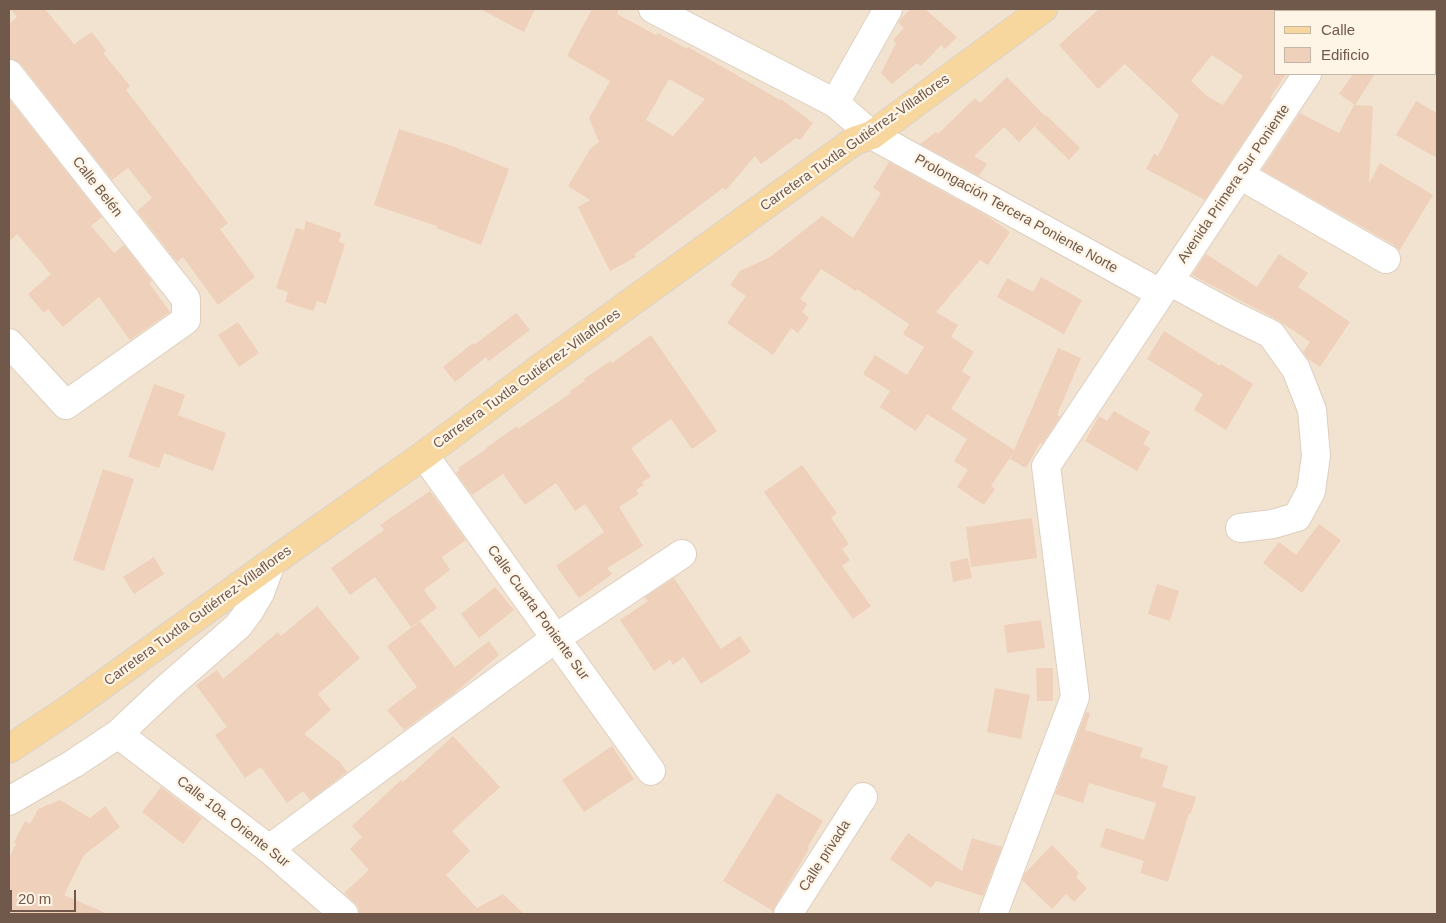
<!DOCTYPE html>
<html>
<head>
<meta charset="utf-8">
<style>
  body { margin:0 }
  #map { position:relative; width:1446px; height:923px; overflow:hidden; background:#fbf1e1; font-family:Arial,sans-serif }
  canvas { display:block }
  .frame { position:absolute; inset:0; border:10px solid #70584a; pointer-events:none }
  .legend { position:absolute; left:1274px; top:10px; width:162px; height:65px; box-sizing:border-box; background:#fef5e7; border:1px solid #c5b6a8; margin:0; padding:6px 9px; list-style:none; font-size:15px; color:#70584a }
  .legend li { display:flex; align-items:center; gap:10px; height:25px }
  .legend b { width:25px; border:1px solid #c5b6a8 }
  .scale { position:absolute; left:10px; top:890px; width:66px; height:22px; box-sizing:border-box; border:2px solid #70584a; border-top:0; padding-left:6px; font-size:15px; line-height:18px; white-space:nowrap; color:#70584a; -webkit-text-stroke:4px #fef5e7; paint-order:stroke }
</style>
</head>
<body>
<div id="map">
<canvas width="1446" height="923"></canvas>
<div class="frame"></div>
<ul class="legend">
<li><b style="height:6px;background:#f7d79d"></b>Calle</li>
<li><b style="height:14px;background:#efd0bb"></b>Edificio</li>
</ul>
<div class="scale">20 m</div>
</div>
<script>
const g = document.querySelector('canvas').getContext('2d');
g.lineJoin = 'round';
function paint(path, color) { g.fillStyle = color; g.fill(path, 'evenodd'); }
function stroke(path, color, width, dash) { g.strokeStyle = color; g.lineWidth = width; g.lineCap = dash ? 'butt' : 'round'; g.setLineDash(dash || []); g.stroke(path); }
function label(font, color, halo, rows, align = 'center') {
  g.font = font + ' Arial,sans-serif'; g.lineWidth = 4.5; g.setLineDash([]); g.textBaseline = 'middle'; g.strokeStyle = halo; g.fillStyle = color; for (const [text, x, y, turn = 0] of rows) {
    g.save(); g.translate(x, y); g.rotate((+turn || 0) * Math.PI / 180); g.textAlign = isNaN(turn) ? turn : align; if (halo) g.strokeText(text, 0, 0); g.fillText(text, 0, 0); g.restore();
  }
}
paint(new Path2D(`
  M 9,9 L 1437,9 L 1437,914 L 9,914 ZM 1275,11 L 1435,11 L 1435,74 L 1275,74 Z`), '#f2e3d0');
paint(new Path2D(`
  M 11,9 L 45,9 L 74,44 L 92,32 L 106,51 L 103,53 L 130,86 L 126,90 L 228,223 L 220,229 L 255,277 L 218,305 L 183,257 L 177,262 L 137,211 L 152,198 L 128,168 L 112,180 L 21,64 L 15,60 L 9,59 L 9,24 L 17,17 Z
  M 480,9 L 535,9 L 524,32 Z
  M 592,9 L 619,9 L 617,14 L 656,35 L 658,33 L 687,49 L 688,47 L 780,100 L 781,99 L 813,123 L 800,140 L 796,138 L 761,164 L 755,156 L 726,190 L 723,188 L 635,254 L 636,257 L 610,271 L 578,207 L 590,200 L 568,186 L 591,148 L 599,142 L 589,118 L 610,81 L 567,56 ZM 669,79 L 705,99 L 673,136 L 646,120 Z
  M 910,9 L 925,9 L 957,37 L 945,49 L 941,45 L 921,66 L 917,63 L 892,84 L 881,73 L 896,43 L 893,40 L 904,28 L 898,22 Z
  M 1099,9 L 1275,9 L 1275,74 L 1286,74 L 1270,98 L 1272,99 L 1205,200 L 1146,169 L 1154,154 L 1158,156 L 1179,115 L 1125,64 L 1098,89 L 1059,45 ZM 1212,55 L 1243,76 L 1223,105 L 1208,97 L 1191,81 Z
  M 1353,74 L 1375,74 L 1355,105 L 1339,94 Z
  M 1007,77 L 1045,116 L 1019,142 L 1004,127 L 974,156 L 987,164 L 979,176 L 920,144 L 936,132 L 938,134 L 975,98 L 980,103 Z
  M 9,99 L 102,217 L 91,226 L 114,253 L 124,245 L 152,281 L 149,283 L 170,312 L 130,340 L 99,297 L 63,327 L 48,309 L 44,313 L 28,294 L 51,274 L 17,234 L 9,242 Z
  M 1416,101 L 1437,113 L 1437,158 L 1396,135 Z
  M 1354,105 L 1373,106 L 1369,183 L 1380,163 L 1433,195 L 1399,251 L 1394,245 L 1262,170 L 1300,113 L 1339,133 Z
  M 1046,115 L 1080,148 L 1069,160 L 1035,127 Z
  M 399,129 L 452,146 L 509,169 L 481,245 L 436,228 L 437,226 L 374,205 Z
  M 889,162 L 987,216 L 1010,232 L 988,265 L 980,260 L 936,312 L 958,325 L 951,337 L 974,352 L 962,371 L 971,377 L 951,409 L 1014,450 L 1058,348 L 1081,358 L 1057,415 L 1060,417 L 1042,444 L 1040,443 L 1026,468 L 1010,459 L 1013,453 L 991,486 L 995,489 L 984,505 L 957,487 L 968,470 L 954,461 L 967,439 L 927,414 L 916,431 L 880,407 L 890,391 L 863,374 L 875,355 L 907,375 L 924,347 L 903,334 L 909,324 L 857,289 L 856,291 L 821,269 L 800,299 L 807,304 L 802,312 L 809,318 L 798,333 L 791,328 L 773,355 L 727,323 L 746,296 L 730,285 L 740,271 L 770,257 L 822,216 L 853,238 L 881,193 L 873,188 Z
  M 306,221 L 341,233 L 339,242 L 345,244 L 326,304 L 317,301 L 313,311 L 285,302 L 288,292 L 276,288 L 296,228 L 304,230 Z
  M 1206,254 L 1257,287 L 1279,254 L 1308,273 L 1298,287 L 1350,322 L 1320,367 L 1308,359 L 1303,352 L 1310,342 L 1278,320 L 1192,275 Z
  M 1041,277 L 1082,300 L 1064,334 L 997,297 L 1007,278 L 1033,292 Z
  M 516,313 L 530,330 L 489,361 L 486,357 L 455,382 L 443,367 L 473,343 L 474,345 Z
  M 238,322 L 259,353 L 239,367 L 218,335 Z
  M 1164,331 L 1220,366 L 1221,364 L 1253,384 L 1226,430 L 1194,410 L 1203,394 L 1147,359 Z
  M 651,335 L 717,431 L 692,449 L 671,419 L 631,448 L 651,477 L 642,482 L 644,485 L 636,490 L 639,494 L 619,507 L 643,546 L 607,568 L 612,574 L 579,598 L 556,566 L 604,532 L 585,504 L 575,511 L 556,483 L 525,505 L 503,474 L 472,495 L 456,473 L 460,470 L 458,468 L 486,449 L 486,448 L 517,426 L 518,429 L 571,393 L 570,391 L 585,381 L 584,379 L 610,361 L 612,363 Z
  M 154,384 L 185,395 L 178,415 L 226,433 L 213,471 L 164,453 L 159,468 L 128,457 Z
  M 1114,411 L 1150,432 L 1143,444 L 1150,448 L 1137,471 L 1085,441 L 1099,416 L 1107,421 Z
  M 802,465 L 837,513 L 831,518 L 849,544 L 842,549 L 850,560 L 842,566 L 871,606 L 853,619 L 824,579 L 764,492 Z
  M 103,469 L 134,479 L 104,571 L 73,560 Z
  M 430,491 L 466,540 L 442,557 L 450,570 L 424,590 L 437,608 L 411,627 L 375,577 L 350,595 L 331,568 L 384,530 L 380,525 Z
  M 1032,518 L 1037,558 L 971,567 L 966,527 Z
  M 1319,524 L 1341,540 L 1302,593 L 1263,563 L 1279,542 L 1296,555 Z
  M 154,557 L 164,574 L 134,594 L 123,577 Z
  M 968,558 L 972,578 L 953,582 L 950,562 Z
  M 674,578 L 721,649 L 740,636 L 751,652 L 701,684 L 684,657 L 673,665 L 670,660 L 654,671 L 620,620 L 648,601 L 645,597 Z
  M 1157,584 L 1179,591 L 1170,621 L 1148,614 Z
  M 495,587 L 514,610 L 479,638 L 461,614 Z
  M 317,606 L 360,658 L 318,694 L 331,710 L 304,734 L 340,762 L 347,772 L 310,800 L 303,791 L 287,803 L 261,767 L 245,778 L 215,735 L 227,727 L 196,685 L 217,670 L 223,679 L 278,632 L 281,636 Z
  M 1041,620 L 1045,648 L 1007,653 L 1004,625 Z
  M 420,621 L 455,667 L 489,641 L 499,655 L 452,695 L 404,730 L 387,710 L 417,687 L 387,646 Z
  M 1036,668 L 1053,668 L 1053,701 L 1037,701 Z
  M 995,688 L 1030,695 L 1021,739 L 987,732 Z
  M 1086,712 L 1090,713 L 1085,730 L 1143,748 L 1140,757 L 1168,766 L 1162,787 L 1196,797 L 1191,813 L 1189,813 L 1168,882 L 1140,873 L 1144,861 L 1100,847 L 1106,828 L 1144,840 L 1156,803 L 1089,783 L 1083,803 L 1055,794 Z
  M 453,736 L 500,787 L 452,831 L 470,851 L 446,875 L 477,908 L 503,894 L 524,914 L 359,914 L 359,908 L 355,903 L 344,893 L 369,870 L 350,849 L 362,837 L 352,826 L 401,780 L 403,782 Z
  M 612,746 L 634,779 L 584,812 L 562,780 Z
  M 161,787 L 202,818 L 183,844 L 142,812 Z
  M 777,793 L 823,821 L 807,848 L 809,849 L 775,906 L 773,911 L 723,881 Z
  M 60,800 L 90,818 L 105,806 L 120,827 L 84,855 L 64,895 L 108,914 L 9,914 L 9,858 L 16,844 L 14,842 L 25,821 L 30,824 L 38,809 Z
  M 908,833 L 962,871 L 972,838 L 1002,847 L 983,896 L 936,881 L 931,888 L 890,859 Z
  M 1052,845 L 1079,873 L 1076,877 L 1087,888 L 1074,902 L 1066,894 L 1052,909 L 1022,880 L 1025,873 Z`), '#efd0bb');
const minor = new Path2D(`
  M 653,9 L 835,103 L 872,135 L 1160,293
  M 1364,9 L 1369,11
  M 1435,45 L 1437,46
  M 9,74 L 186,299 L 186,320 L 66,405 L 9,343
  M 835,103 L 888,9
  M 1240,175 L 1386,259
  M 1169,281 L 1230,314 L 1271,334 L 1296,369 L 1312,410 L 1316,456 L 1311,491 L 1297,517 L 1273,524 L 1240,528
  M 424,455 L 651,771
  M 118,734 L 269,849 L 344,914
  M 9,801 L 73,764 L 118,734 L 167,688 L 238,626 L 250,610 L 260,593 L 271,563
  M 269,849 L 556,638 L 682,554
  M 788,914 L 863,797
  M 993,914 L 1075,697 L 1046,466 L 1307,74`);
const major = new Path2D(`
  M 9,749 L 69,709 L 271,563 L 424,455 L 543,366 L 854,141 L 872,135 L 1043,9`);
stroke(minor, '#decebe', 30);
stroke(major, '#dad4d0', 30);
stroke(minor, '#fff', 28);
stroke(major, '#f7d79d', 28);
label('14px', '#70584a', '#fef5e7', [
  ["Carretera Tuxtla Gutiérrez-Villaflores",855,143,-35],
  ["Avenida Primera Sur Poniente",1234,184,-56],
  ["Calle Belén",97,187,52],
  ["Prolongación Tercera Poniente Norte",1016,214,29],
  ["Carretera Tuxtla Gutiérrez-Villaflores",527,379,-36],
  ["Calle Cuarta Poniente Sur",538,613,54],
  ["Carretera Tuxtla Gutiérrez-Villaflores",198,616,-36],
  ["Calle 10a. Oriente Sur",233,822,38],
  ["Calle privada",825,856,-57]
]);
</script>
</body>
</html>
